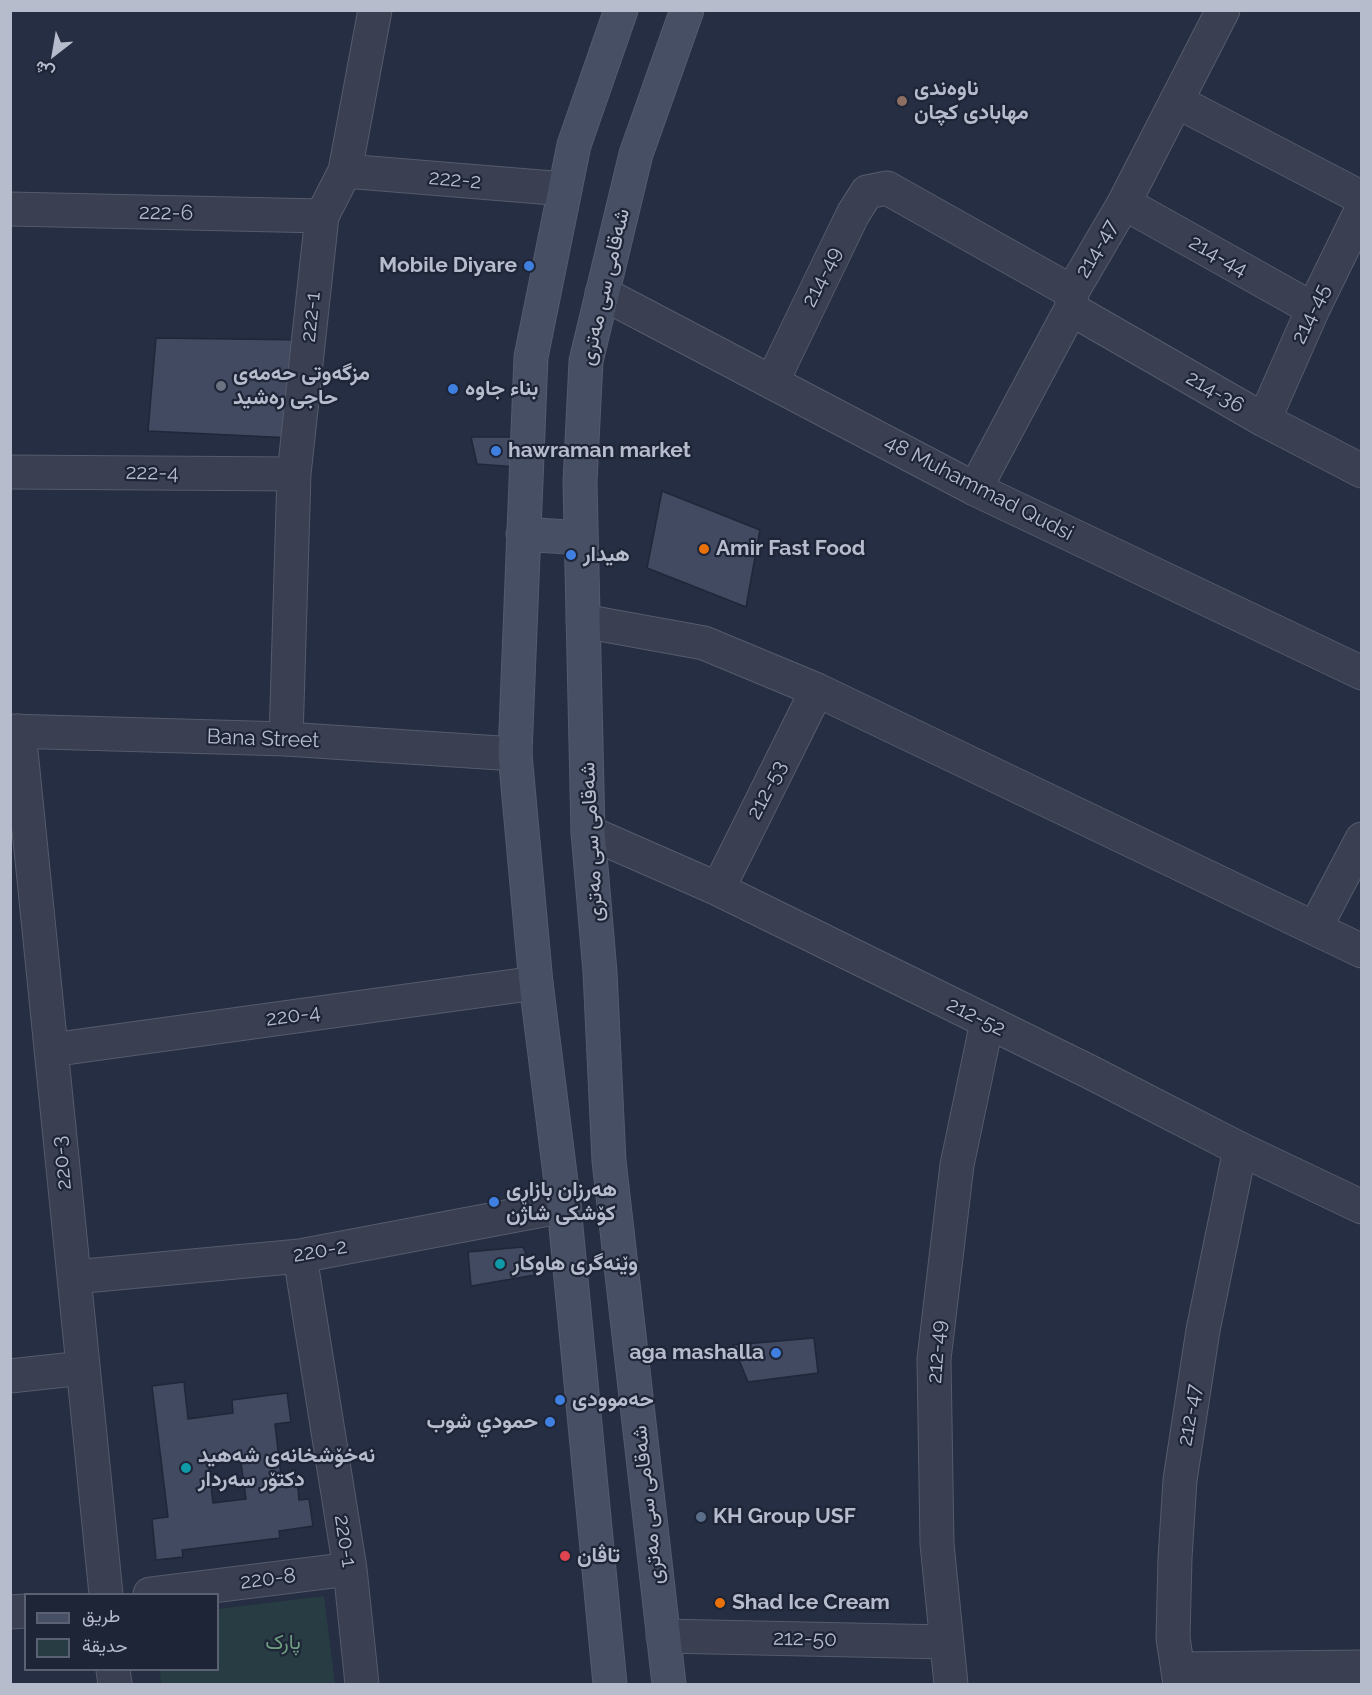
<!DOCTYPE html>
<html>
<head>
<meta charset="utf-8">
<style>
  body { margin:0 }
  #map { position:relative; width:1372px; height:1695px; overflow:hidden; background:#252e42; font-family:Raleway,Vazirmatn,sans-serif }
  canvas { display:block }
  .frame { position:absolute; inset:0; border:12px solid #b7bccc; pointer-events:none }
  .legend { position:absolute; left:24px; top:1593px; width:195px; height:78px; box-sizing:border-box; background:#1e2537; border:2px solid #5b6173; margin:0; padding:8px 10px; list-style:none; font-size:18px; color:#b7bccc }
  .legend li { display:flex; align-items:center; gap:12px; height:30px }
  .legend b { width:30px; border:2px solid #5b6173 }
  .north { position:absolute; left:24px; top:24px; width:60px; height:60px; -webkit-text-stroke:4px #1e2537; paint-order:stroke; rotate:211deg; font-size:16px; font-weight:700; line-height:24px; text-align:center; color:#b7bccc }
  .north::after { content:''; display:block; margin:auto; width:21px; height:27px; background:#b7bccc; clip-path:polygon(50% 0,100% 100%,50% 72%,0 100%) }
</style>
</head>
<body>
<div id="map">
<canvas width="1372" height="1695"></canvas>
<div class="frame"></div>
<ul class="legend">
<li><b style="height:8px;background:#474f65"></b>طريق</li>
<li><b style="height:16px;background:#273c43"></b>حديقة</li>
</ul>
<div class="north">ش</div>
</div>
<script>
const g = document.querySelector('canvas').getContext('2d');
g.lineJoin = 'round';
function paint(path, color) { g.fillStyle = color; g.fill(path, 'evenodd'); }
function stroke(path, color, width, dash) { g.strokeStyle = color; g.lineWidth = width; g.lineCap = dash ? 'butt' : 'round'; g.setLineDash(dash || []); g.stroke(path); }
function label(font, color, halo, rows, align = 'center') {
  g.font = font + ' Raleway,Vazirmatn,sans-serif'; g.lineWidth = 4.5; g.setLineDash([]); g.textBaseline = 'middle'; g.strokeStyle = halo; g.fillStyle = color; for (const [text, x, y, turn = 0] of rows) {
    g.save(); g.translate(x, y); g.rotate((+turn || 0) * Math.PI / 180); g.textAlign = isNaN(turn) ? turn : align; if (halo) g.strokeText(text, 0, 0); g.fillText(text, 0, 0); g.restore();
  }
}
paint(new Path2D(`
  M 324,1596 L 335,1684 L 161,1684 L 160,1670 L 218,1670 L 218,1609 Z`), '#273c43');
const building = new Path2D(`
  M 156,338 L 306,340 L 292,438 L 148,431 Z
  M 471,437 L 519,437 L 517,467 L 477,464 Z
  M 662,491 L 760,530 L 746,607 L 647,568 Z
  M 523,1247 L 535,1275 L 471,1286 L 468,1252 Z
  M 814,1338 L 818,1373 L 748,1382 L 733,1345 Z
  M 184,1382 L 188,1419 L 233,1413 L 232,1400 L 287,1393 L 291,1422 L 275,1424 L 281,1477 L 297,1475 L 299,1500 L 309,1499 L 313,1526 L 279,1531 L 280,1538 L 182,1550 L 183,1557 L 156,1560 L 152,1519 L 168,1517 L 152,1386 ZM 240,1456 L 246,1499 L 213,1503 L 208,1460 Z`);
paint(building, '#424a62');
stroke(building, '#202739', 1.5);
const minor = new Path2D(`
  M 1176,101 L 1362,198
  M 345,171 L 565,189
  M 1124,203 L 1313,309
  M 10,209 L 322,216
  M 1071,309 L 1264,420 L 1362,471
  M 772,382 L 853,214 L 867,192 L 887,188 L 1072,292
  M 1264,420 L 1313,309 L 1362,209
  M 10,472 L 294,474
  M 975,489 L 1071,309 L 1072,292 L 1124,203 L 1223,10
  M 583,621 L 704,643 L 817,690 L 1362,951
  M 19,731 L 106,1594
  M 286,739 L 294,474 L 322,216 L 345,171 L 375,10
  M 588,832 L 718,889 L 1088,1071 L 1240,1149 L 1362,1207
  M 718,889 L 817,690
  M 1315,928 L 1362,839
  M 51,1050 L 536,983
  M 300,1256 L 350,1569 L 362,1684
  M 74,1277 L 300,1256 L 564,1206
  M 10,1376 L 83,1368
  M 150,1594 L 350,1569
  M 10,1612 L 26,1611
  M 663,1636 L 947,1642
  M 1178,1669 L 1362,1667
  M 113,1670 L 115,1684
  M 951,1684 L 937,1544 L 934,1359 L 957,1165 L 987,1022
  M 1180,1684 L 1173,1638 L 1175,1558 L 1180,1480 L 1203,1330 L 1240,1149`);
const tertiary = new Path2D(`
  M 602,293 L 975,489 L 1362,673
  M 10,731 L 286,739 L 515,754`);
const secondary = new Path2D(`
  M 523,534 L 581,538
  M 610,1684 L 564,1206 L 536,983 L 515,754 L 531,357 L 574,145 L 621,10
  M 669,1684 L 609,1161 L 600,972 L 588,832 L 580,482 L 586,361 L 636,154 L 687,10`);
stroke(minor, '#555b6c', 35);
stroke(tertiary, '#555b6c', 35);
stroke(secondary, '#555b6c', 35);
stroke(minor, '#3a4052', 33);
stroke(tertiary, '#3a4052', 33);
stroke(secondary, '#474f65', 33);
for (const [x, y, r, color] of [
  [902,101,6,"#8d6e63"],
  [529,266,6,"#3f7fe0"],
  [221,386,6,"#6b7280"],
  [453,389,6,"#3f7fe0"],
  [496,451,6,"#3f7fe0"],
  [704,549,6,"#e8710a"],
  [571,555,6,"#3f7fe0"],
  [494,1202,6,"#3f7fe0"],
  [500,1264,6,"#0f9aa8"],
  [776,1353,6,"#3f7fe0"],
  [560,1400,6,"#3f7fe0"],
  [550,1422,6,"#3f7fe0"],
  [186,1468,6,"#0f9aa8"],
  [701,1517,6,"#5c6f8a"],
  [565,1556,6,"#e0444e"],
  [720,1603,6,"#e8710a"]
]) { const dot = new Path2D(); dot.arc(x, y, r, 0, 2 * Math.PI); g.fillStyle = color; g.fill(dot); stroke(dot, '#1e2537', 2); }
label('bold 21px', '#b7bccc', '#1e2537', [
  ["ناوەندی",914,89],
  ["مهابادی کچان",914,113],
  ["Mobile Diyare",517,266,"right"],
  ["مزگەوتی حەمەی",233,374],
  ["حاجی رەشید",233,398],
  ["بناء جاوە",465,389],
  ["hawraman market",508,451],
  ["Amir Fast Food",716,549],
  ["هيدار",583,555],
  ["ھەرزان بازاڕی",506,1190],
  ["كۆشكی شاژن",506,1214],
  ["وێنەگری هاوکار",512,1264],
  ["aga mashalla",764,1353,"right"],
  ["حەموودی",572,1400],
  ["حمودي شوب",538,1422,"right"],
  ["نەخۆشخانەی شەهید",198,1456],
  ["دکتۆر سەردار",198,1480],
  ["KH Group USF",713,1517],
  ["تاڤان",577,1556],
  ["Shad Ice Cream",732,1603]
], 'left');
label('21px', '#b7bccc', '#1e2537', [
  ["222-2",455,180,5],
  ["222-6",166,213,1],
  ["214-47",1097,249,-60],
  ["214-44",1218,256,29],
  ["214-49",822,277,-64],
  ["شەقامی سی مەتری",605,287,-77],
  ["214-45",1311,314,-65],
  ["222-1",311,317,-84],
  ["214-36",1215,392,30],
  ["222-4",152,473,1],
  ["48 Muhammad Qudsi",979,488,27],
  ["Bana Street",263,739,2],
  ["212-53",767,790,-63],
  ["شەقامی سی مەتری",592,842,-93],
  ["220-4",293,1016,-8],
  ["212-52",976,1017,26],
  ["220-3",62,1163,-96],
  ["220-2",320,1251,-10],
  ["212-49",937,1352,-86],
  ["212-47",1190,1415,-81],
  ["شەقامی سی مەتری",648,1505,-96],
  ["220-1",345,1541,81],
  ["220-8",268,1579,-7],
  ["212-50",805,1639,1]
]);
label('21px', '#6d9e7f', '#1e2537', [
  ["پارک",283,1643]
]);
</script>
</body>
</html>
